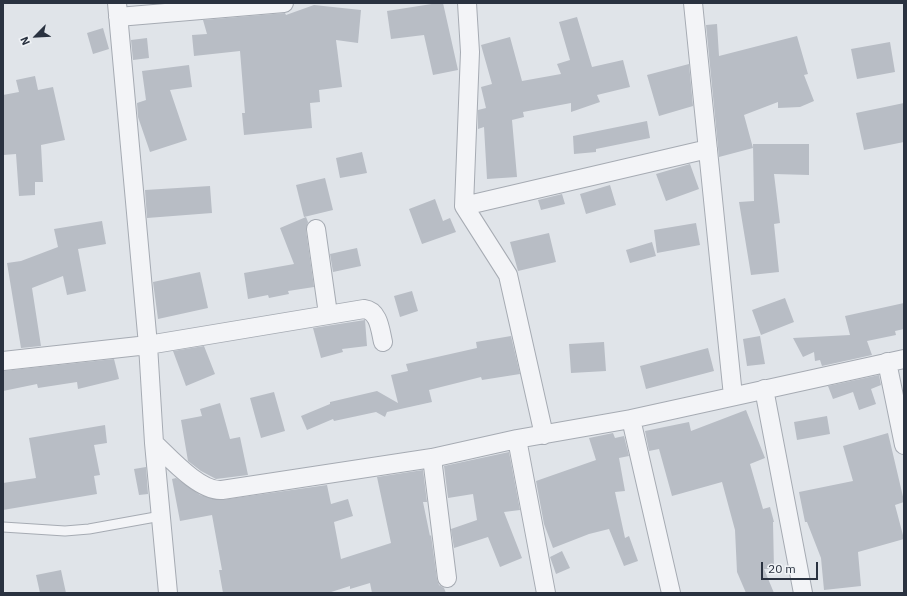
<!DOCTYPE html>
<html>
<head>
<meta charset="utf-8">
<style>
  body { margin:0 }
  #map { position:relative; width:907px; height:596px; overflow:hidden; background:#e0e4e9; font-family:"IBM Plex Sans",sans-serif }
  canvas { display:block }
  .frame { position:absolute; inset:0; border:4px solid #2a3240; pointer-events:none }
  .north { position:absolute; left:16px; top:16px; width:40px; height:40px; -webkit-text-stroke:3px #f0f3f6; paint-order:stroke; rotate:246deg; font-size:11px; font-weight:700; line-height:16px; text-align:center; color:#2a3240 }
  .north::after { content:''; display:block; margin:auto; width:14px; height:18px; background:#2a3240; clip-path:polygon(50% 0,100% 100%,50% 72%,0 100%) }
  .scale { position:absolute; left:761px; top:562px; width:57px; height:18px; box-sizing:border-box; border:2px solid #2a3240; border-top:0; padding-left:5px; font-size:12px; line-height:14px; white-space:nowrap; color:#2a3240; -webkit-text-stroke:3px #f0f3f6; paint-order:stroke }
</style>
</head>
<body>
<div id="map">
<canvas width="907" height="596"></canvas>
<div class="frame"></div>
<div class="north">N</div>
<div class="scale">20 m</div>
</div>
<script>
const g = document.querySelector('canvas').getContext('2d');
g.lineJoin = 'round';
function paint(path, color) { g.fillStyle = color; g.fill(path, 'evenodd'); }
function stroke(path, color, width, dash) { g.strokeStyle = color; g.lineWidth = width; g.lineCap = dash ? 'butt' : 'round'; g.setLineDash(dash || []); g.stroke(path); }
paint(new Path2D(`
  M 438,3 L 443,3 L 458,70 L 433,75 L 424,35 L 391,39 L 387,11 Z
  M 314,5 L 361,10 L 358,43 L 336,40 L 342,87 L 319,90 L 320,102 L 310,103 L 312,128 L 244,135 L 242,113 L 245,113 L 240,51 L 194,56 L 192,35 L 207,34 L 203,20 L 285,13 L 286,15 Z
  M 577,17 L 592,67 L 623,60 L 630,87 L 597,95 L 600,102 L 571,112 L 571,103 L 523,112 L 524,117 L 512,120 L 517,177 L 487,179 L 484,127 L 478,129 L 478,110 L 486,108 L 481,87 L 492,84 L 481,45 L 510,37 L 522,81 L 561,74 L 557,64 L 570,60 L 559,22 Z
  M 717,24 L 719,56 L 797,36 L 808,74 L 804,75 L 814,101 L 800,107 L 778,108 L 778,102 L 744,115 L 753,148 L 719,157 L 706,25 Z
  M 103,28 L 109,49 L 93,54 L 87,33 Z
  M 147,38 L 149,58 L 133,60 L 131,40 Z
  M 890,42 L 895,72 L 857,79 L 851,49 Z
  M 689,64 L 693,106 L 659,116 L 647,75 Z
  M 189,65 L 192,87 L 170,90 L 187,140 L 150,152 L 138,117 L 137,103 L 146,100 L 142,71 Z
  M 35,76 L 38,90 L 53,87 L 65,140 L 41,145 L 43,182 L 35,182 L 35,195 L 19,196 L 16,154 L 3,155 L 3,95 L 19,92 L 16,80 Z
  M 904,103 L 904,142 L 864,150 L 856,113 Z
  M 647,121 L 650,138 L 596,149 L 596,152 L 574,154 L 573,136 Z
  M 753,144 L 809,144 L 809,175 L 774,174 L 780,223 L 774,224 L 779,272 L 751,275 L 739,202 L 754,201 Z
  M 362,152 L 367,173 L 340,178 L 336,158 Z
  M 690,164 L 699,189 L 666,201 L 656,174 Z
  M 325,178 L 333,210 L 304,217 L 296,185 Z
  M 610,185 L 616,205 L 586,214 L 580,194 Z
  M 210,186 L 212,213 L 147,218 L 145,190 Z
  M 562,194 L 565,204 L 541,210 L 538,200 Z
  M 435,199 L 443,221 L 450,218 L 456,232 L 422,244 L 409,209 Z
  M 306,217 L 308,222 L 306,230 L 314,287 L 288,291 L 289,294 L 269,298 L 268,295 L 248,299 L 244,273 L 294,264 L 280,228 Z
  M 102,221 L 106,244 L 78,249 L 86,291 L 67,295 L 63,276 L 32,288 L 41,346 L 21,348 L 7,263 L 21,261 L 58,247 L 54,229 Z
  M 696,223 L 700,245 L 657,253 L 654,230 Z
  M 549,233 L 556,262 L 518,271 L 510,242 Z
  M 652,242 L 656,256 L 630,263 L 626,250 Z
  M 357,248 L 361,266 L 333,272 L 330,254 Z
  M 200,272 L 208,308 L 158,319 L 153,282 Z
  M 412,291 L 418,311 L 400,317 L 394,296 Z
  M 785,298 L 794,322 L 761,335 L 752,310 Z
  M 904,303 L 904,329 L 895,331 L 896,335 L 867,341 L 872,355 L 822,366 L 820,360 L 815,361 L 814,352 L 803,357 L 793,338 L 850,335 L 845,316 Z
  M 365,320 L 367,346 L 342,349 L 343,352 L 321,358 L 313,328 Z
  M 511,336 L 520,374 L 482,380 L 481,377 L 429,390 L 432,402 L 387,412 L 385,417 L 376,412 L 334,421 L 333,419 L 307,430 L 301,416 L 330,404 L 330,402 L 377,391 L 398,403 L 391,375 L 408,371 L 406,364 L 477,348 L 476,342 Z
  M 760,336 L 765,364 L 747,366 L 743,339 Z
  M 604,342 L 606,371 L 571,373 L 569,344 Z
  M 204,346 L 215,374 L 186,386 L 173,351 Z
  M 708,348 L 714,371 L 646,389 L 640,366 Z
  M 114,359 L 119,379 L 78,389 L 77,382 L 38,388 L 37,384 L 3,391 L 3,371 Z
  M 879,375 L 881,385 L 871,389 L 876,404 L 859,410 L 853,392 L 833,399 L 828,386 Z
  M 274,392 L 285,431 L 261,438 L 250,398 Z
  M 220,403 L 230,439 L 240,437 L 248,475 L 216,479 L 201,471 L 188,461 L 181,420 L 202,416 L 200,409 Z
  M 746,410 L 765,458 L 750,464 L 763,509 L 770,507 L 774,522 L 773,522 L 774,569 L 764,569 L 774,593 L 746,593 L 737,572 L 735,530 L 722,482 L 672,496 L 659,449 L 649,451 L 645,431 L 689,422 L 691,431 Z
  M 827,416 L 830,434 L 797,440 L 794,422 Z
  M 105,425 L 107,443 L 94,445 L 100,475 L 94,476 L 97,494 L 3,510 L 3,483 L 36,478 L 29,438 Z
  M 613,433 L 615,438 L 624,436 L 629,456 L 619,458 L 625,491 L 615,492 L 625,538 L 629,536 L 638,561 L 624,566 L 609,529 L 589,534 L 553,548 L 544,524 L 536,481 L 596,460 L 589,438 Z
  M 888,433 L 904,501 L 904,502 L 895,505 L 904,539 L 858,552 L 861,586 L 824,590 L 821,558 L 807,522 L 805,522 L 799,492 L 853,481 L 843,446 Z
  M 509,452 L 520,510 L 504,512 L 522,558 L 500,567 L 488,537 L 454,548 L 451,529 L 477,520 L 473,494 L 448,498 L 444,466 Z
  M 146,467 L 148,494 L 139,495 L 134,469 Z
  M 423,470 L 427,502 L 423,502 L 430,536 L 431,535 L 437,579 L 439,585 L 444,588 L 446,593 L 372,593 L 370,583 L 350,589 L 350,586 L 328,593 L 223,593 L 219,570 L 222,570 L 212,515 L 180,521 L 172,479 L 176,478 L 200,495 L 221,500 L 327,485 L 331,504 L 348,499 L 353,516 L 334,522 L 341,559 L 391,543 L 377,477 Z
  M 562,551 L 570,568 L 556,574 L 550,557 Z
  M 61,570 L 66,593 L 40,593 L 36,575 Z`), '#b8bdc5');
const service = new Path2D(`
  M 3,527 L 65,531 L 89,529 L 161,516`);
const minor = new Path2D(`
  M 117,3 L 148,345 L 154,443 L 168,593
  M 467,3 L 470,52 L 464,206 L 508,275 L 544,435
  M 693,3 L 733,396
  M 118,17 L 284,3
  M 464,206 L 708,149
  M 316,229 L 328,314
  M 3,361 L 148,345 L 364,309 C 379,311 380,329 383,342
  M 887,362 L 904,445
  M 764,389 L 803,593
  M 631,419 L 671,593
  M 517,439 L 546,593
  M 154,443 C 170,458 200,492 222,490 L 432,458 L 517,439 L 631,419 L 904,359
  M 432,458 L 447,578`);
stroke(service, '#a6abb3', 11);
stroke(minor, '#a6abb3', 20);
stroke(service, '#f3f4f7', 9);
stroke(minor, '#f3f4f7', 18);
</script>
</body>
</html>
